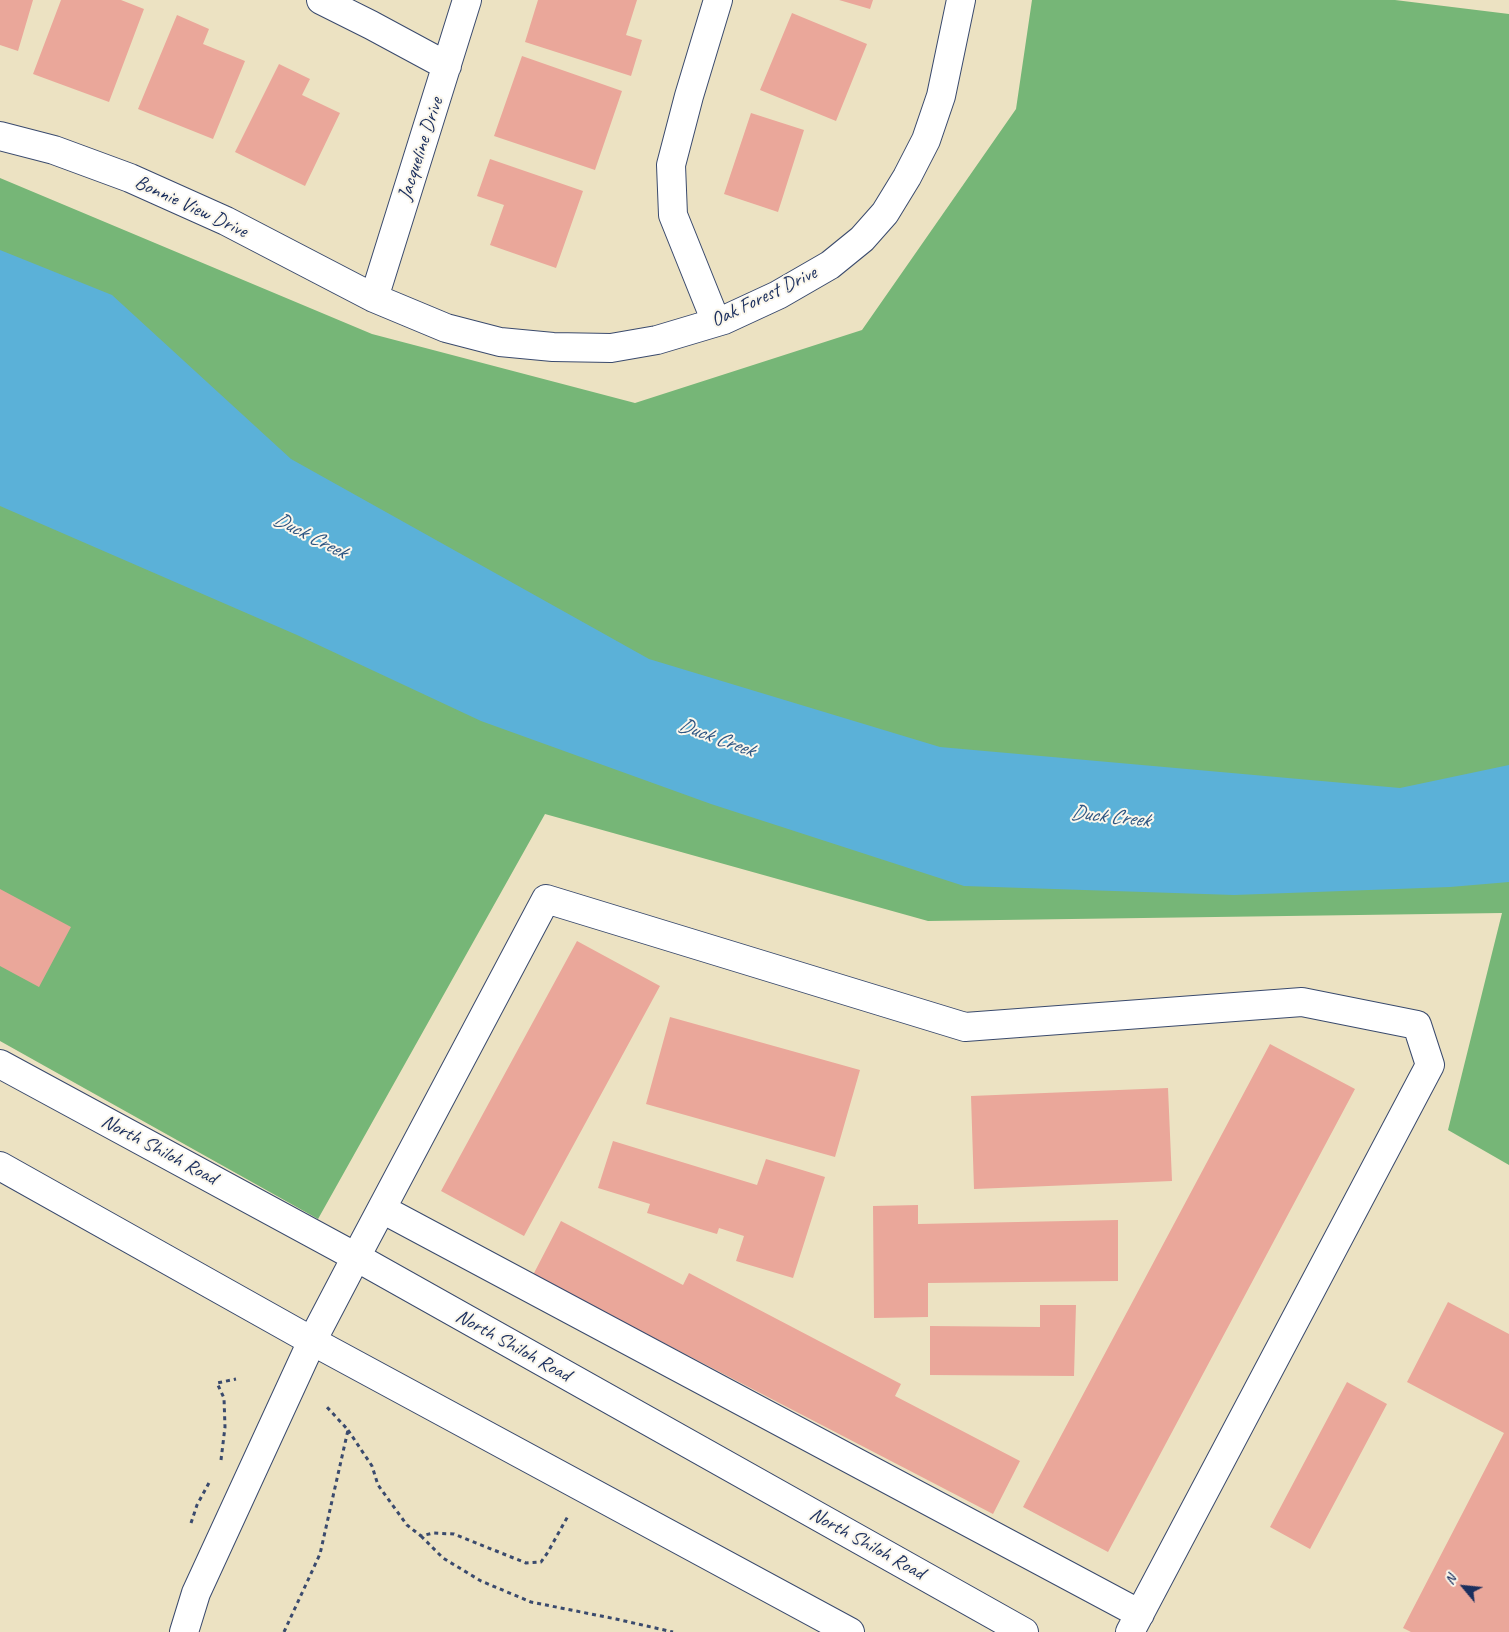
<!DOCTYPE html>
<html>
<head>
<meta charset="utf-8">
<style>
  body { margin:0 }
  #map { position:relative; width:1509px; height:1632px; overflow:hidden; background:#ece2c2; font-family:Caveat,sans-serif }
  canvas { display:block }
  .north { position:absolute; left:1439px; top:1562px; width:50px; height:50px; -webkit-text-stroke:4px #fbf7ec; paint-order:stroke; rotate:298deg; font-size:14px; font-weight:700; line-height:20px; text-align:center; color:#1b2f5e }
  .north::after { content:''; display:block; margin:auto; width:18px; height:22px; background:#1b2f5e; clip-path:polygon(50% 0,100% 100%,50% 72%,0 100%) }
</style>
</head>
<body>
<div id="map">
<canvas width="1509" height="1632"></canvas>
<div class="north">N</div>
</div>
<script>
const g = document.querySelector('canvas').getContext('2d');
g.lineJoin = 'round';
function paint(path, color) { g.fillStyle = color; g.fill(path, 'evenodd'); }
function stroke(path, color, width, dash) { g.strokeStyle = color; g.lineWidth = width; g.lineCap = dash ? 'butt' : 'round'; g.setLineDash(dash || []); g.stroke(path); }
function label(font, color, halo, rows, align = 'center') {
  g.font = font + ' Caveat,sans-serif'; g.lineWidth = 4; g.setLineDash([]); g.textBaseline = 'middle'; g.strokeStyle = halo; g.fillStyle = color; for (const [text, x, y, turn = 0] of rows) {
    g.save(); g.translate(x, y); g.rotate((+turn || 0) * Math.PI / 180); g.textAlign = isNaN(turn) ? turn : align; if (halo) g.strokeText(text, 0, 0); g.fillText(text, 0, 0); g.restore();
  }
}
paint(new Path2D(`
  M 1032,0 L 1395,0 L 1509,14 L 1509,1165 L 1448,1130 L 1502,913 L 928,921 L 545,814 L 318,1219 L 0,1041 L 0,178 L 372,334 L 635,403 L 862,330 L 1016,109 Z`), '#76b677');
paint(new Path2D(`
  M 0,250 L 112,295 L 291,459 L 649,659 L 940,747 L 1400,788 L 1509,765 L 1509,882 L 1450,887 L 1234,895 L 964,886 L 711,804 L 481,721 L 297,635 L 0,506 Z`), '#5bb1d8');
paint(new Path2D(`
  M 0,0 L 33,0 L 18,51 L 0,45 Z
  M 61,0 L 121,0 L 144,9 L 109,102 L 33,74 Z
  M 538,0 L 637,0 L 626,35 L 642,40 L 631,76 L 525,42 Z
  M 839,0 L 873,0 L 870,9 Z
  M 792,13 L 867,44 L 836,121 L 760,90 Z
  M 177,15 L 209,29 L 203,44 L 245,61 L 213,139 L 138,109 Z
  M 522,56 L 622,91 L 595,170 L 494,136 Z
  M 279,64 L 310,79 L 302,95 L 340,113 L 305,186 L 235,152 Z
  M 751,113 L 804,130 L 778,212 L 724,194 Z
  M 490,159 L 583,191 L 556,268 L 490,245 L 504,205 L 477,196 Z
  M 0,889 L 71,927 L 39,987 L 0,966 Z
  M 577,941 L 660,986 L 524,1236 L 441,1191 Z
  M 670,1017 L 860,1070 L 835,1157 L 646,1104 Z
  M 1270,1044 L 1355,1089 L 1108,1552 L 1023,1507 Z
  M 1168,1088 L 1172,1181 L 974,1189 L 971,1096 Z
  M 613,1141 L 757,1185 L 766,1159 L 825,1177 L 793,1278 L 736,1261 L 744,1236 L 719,1228 L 717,1234 L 647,1213 L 650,1204 L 598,1188 Z
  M 918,1205 L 918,1224 L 1118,1220 L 1118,1281 L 928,1283 L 928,1317 L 874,1318 L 873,1206 Z
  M 561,1221 L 683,1285 L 689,1273 L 901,1384 L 895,1396 L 1020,1461 L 993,1514 L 533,1275 Z
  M 1448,1302 L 1509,1334 L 1509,1632 L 1411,1632 L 1403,1628 L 1504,1433 L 1407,1382 Z
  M 1040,1305 L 1076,1305 L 1074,1376 L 930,1375 L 930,1326 L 1040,1327 Z
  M 1347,1382 L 1387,1404 L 1310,1549 L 1270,1527 Z`), '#eaa79a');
const minor = new Path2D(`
  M 321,0 L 371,25 L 447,66
  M 0,136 L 54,150 L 130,178 L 226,221 L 374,298 L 446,328 L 500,342 L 553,347 L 611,348 L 657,340 L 724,320 L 778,295 L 830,265 L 862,239 L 885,213 L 907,177 L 926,140 L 941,96 L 961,0
  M 374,298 L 467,0
  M 716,322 L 673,215 L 671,165 L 689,96 L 718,0
  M 382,1209 L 1140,1614
  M 356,1257 L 546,899 L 965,1027 L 1302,1002 L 1417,1025 L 1430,1065 L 1130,1632
  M 184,1632 L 196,1593 L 312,1341`);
const major = new Path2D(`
  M 0,1064 L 356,1257 L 1024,1632
  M 0,1166 L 312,1341 L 850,1632
  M 312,1341 L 356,1257`);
stroke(minor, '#3a4a6d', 30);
stroke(major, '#3a4a6d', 30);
stroke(new Path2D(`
  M 348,1430 L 372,1466 L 378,1485 L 407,1525 L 421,1536 L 433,1533 L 454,1534 L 526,1563 L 541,1562 L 548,1552 L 568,1516
  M 221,1460 L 225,1427 L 224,1398 L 217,1383 L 236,1379
  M 191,1523 L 197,1505 L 210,1481
  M 421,1536 L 443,1558 L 481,1581 L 531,1602 L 616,1619 L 673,1632
  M 284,1632 L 320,1554 L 348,1430 L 326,1406`), '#3a4a6d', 3, [4, 4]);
stroke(minor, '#fff', 28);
stroke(major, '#fff', 28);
label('20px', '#1b2f5e', '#fbf7ec', [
  ["Jacqueline Drive",421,149,-72],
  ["Bonnie View Drive",191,207,25],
  ["Oak Forest Drive",764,297,-26],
  ["North Shiloh Road",159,1150,28],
  ["North Shiloh Road",513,1346,29],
  ["North Shiloh Road",867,1544,29]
]);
label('italic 21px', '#2e5683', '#fbf7ec', [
  ["Duck Creek",310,536,27],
  ["Duck Creek",716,738,20],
  ["Duck Creek",1110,817,6]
]);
</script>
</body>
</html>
